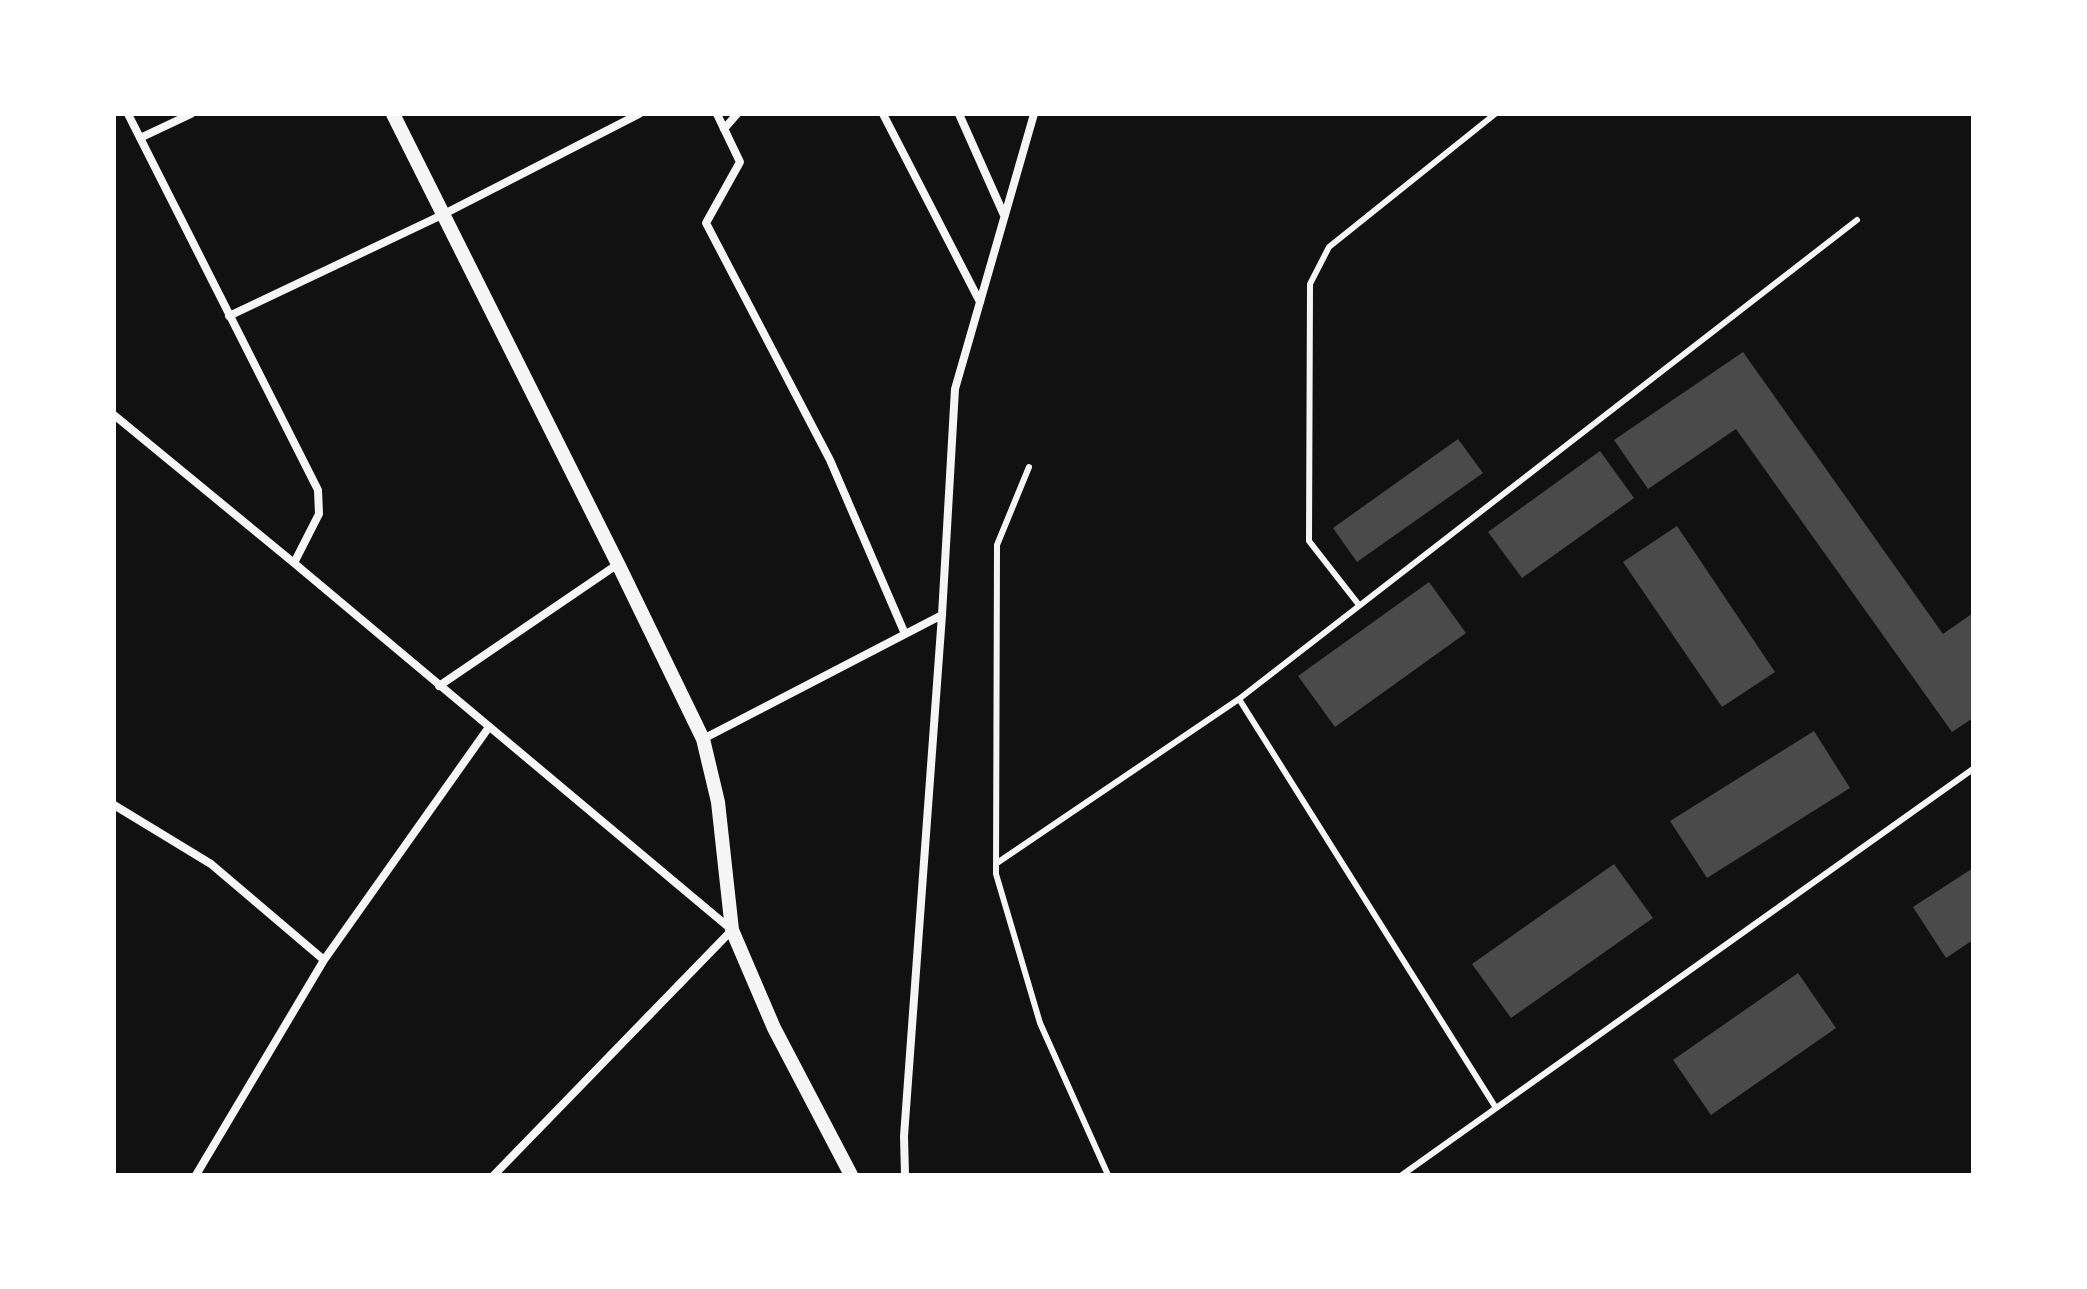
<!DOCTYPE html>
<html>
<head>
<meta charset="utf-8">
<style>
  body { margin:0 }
  #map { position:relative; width:2087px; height:1289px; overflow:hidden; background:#111; font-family:Barlow,sans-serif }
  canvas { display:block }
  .frame { position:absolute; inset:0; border:116px solid #fff; pointer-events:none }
</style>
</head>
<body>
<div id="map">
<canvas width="2087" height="1289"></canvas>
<div class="frame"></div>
</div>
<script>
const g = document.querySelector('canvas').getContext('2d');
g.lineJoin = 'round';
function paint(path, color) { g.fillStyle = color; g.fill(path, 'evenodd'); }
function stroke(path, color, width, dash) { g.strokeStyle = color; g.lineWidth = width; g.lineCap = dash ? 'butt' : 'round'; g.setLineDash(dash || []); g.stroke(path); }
paint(new Path2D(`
  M 1743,352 L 1943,634 L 1973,613 L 1973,718 L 1952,732 L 1736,429 L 1648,489 L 1614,440 Z
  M 1458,439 L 1483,473 L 1357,562 L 1333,528 Z
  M 1600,451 L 1634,498 L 1522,578 L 1488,532 Z
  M 1677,526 L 1775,672 L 1722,707 L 1623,562 Z
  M 1429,582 L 1466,633 L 1335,727 L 1298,676 Z
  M 1814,731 L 1850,788 L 1707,878 L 1670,821 Z
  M 1614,864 L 1653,918 L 1511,1018 L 1472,964 Z
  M 1973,868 L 1973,940 L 1946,958 L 1913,907 Z
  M 1798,973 L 1836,1028 L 1711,1115 L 1673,1060 Z`), '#4a4a4a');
stroke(new Path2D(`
  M 1029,467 L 997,545 L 996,874 L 1040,1023 L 1108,1175
  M 1359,605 L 1309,541 L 1310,284 L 1329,247 L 1495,114
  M 1239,699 L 1496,1108
  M 997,863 L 1239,699 L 1857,220
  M 1402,1175 L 1973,769`), '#f5f5f5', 6);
stroke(new Path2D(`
  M 128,114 L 318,490 L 319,514 L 294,563
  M 717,114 L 740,162 L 706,223 L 830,460 L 905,634
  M 883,114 L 980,302
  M 959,114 L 1004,215
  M 724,129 L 737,114
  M 140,138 L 191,114
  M 229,316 L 442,215 L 639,114
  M 114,415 L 294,563 L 732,930 L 494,1175
  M 439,686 L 618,564
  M 703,739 L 942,615
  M 114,805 L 211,864 L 324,960
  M 196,1175 L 324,960 L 489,727
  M 905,1175 L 904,1136 L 942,615 L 955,389 L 1034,114`), '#f5f5f5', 8);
stroke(new Path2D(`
  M 393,114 L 618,564 L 703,739 L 718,802 L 732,930 L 774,1028 L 851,1175`), '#f5f5f5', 14);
</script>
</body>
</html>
